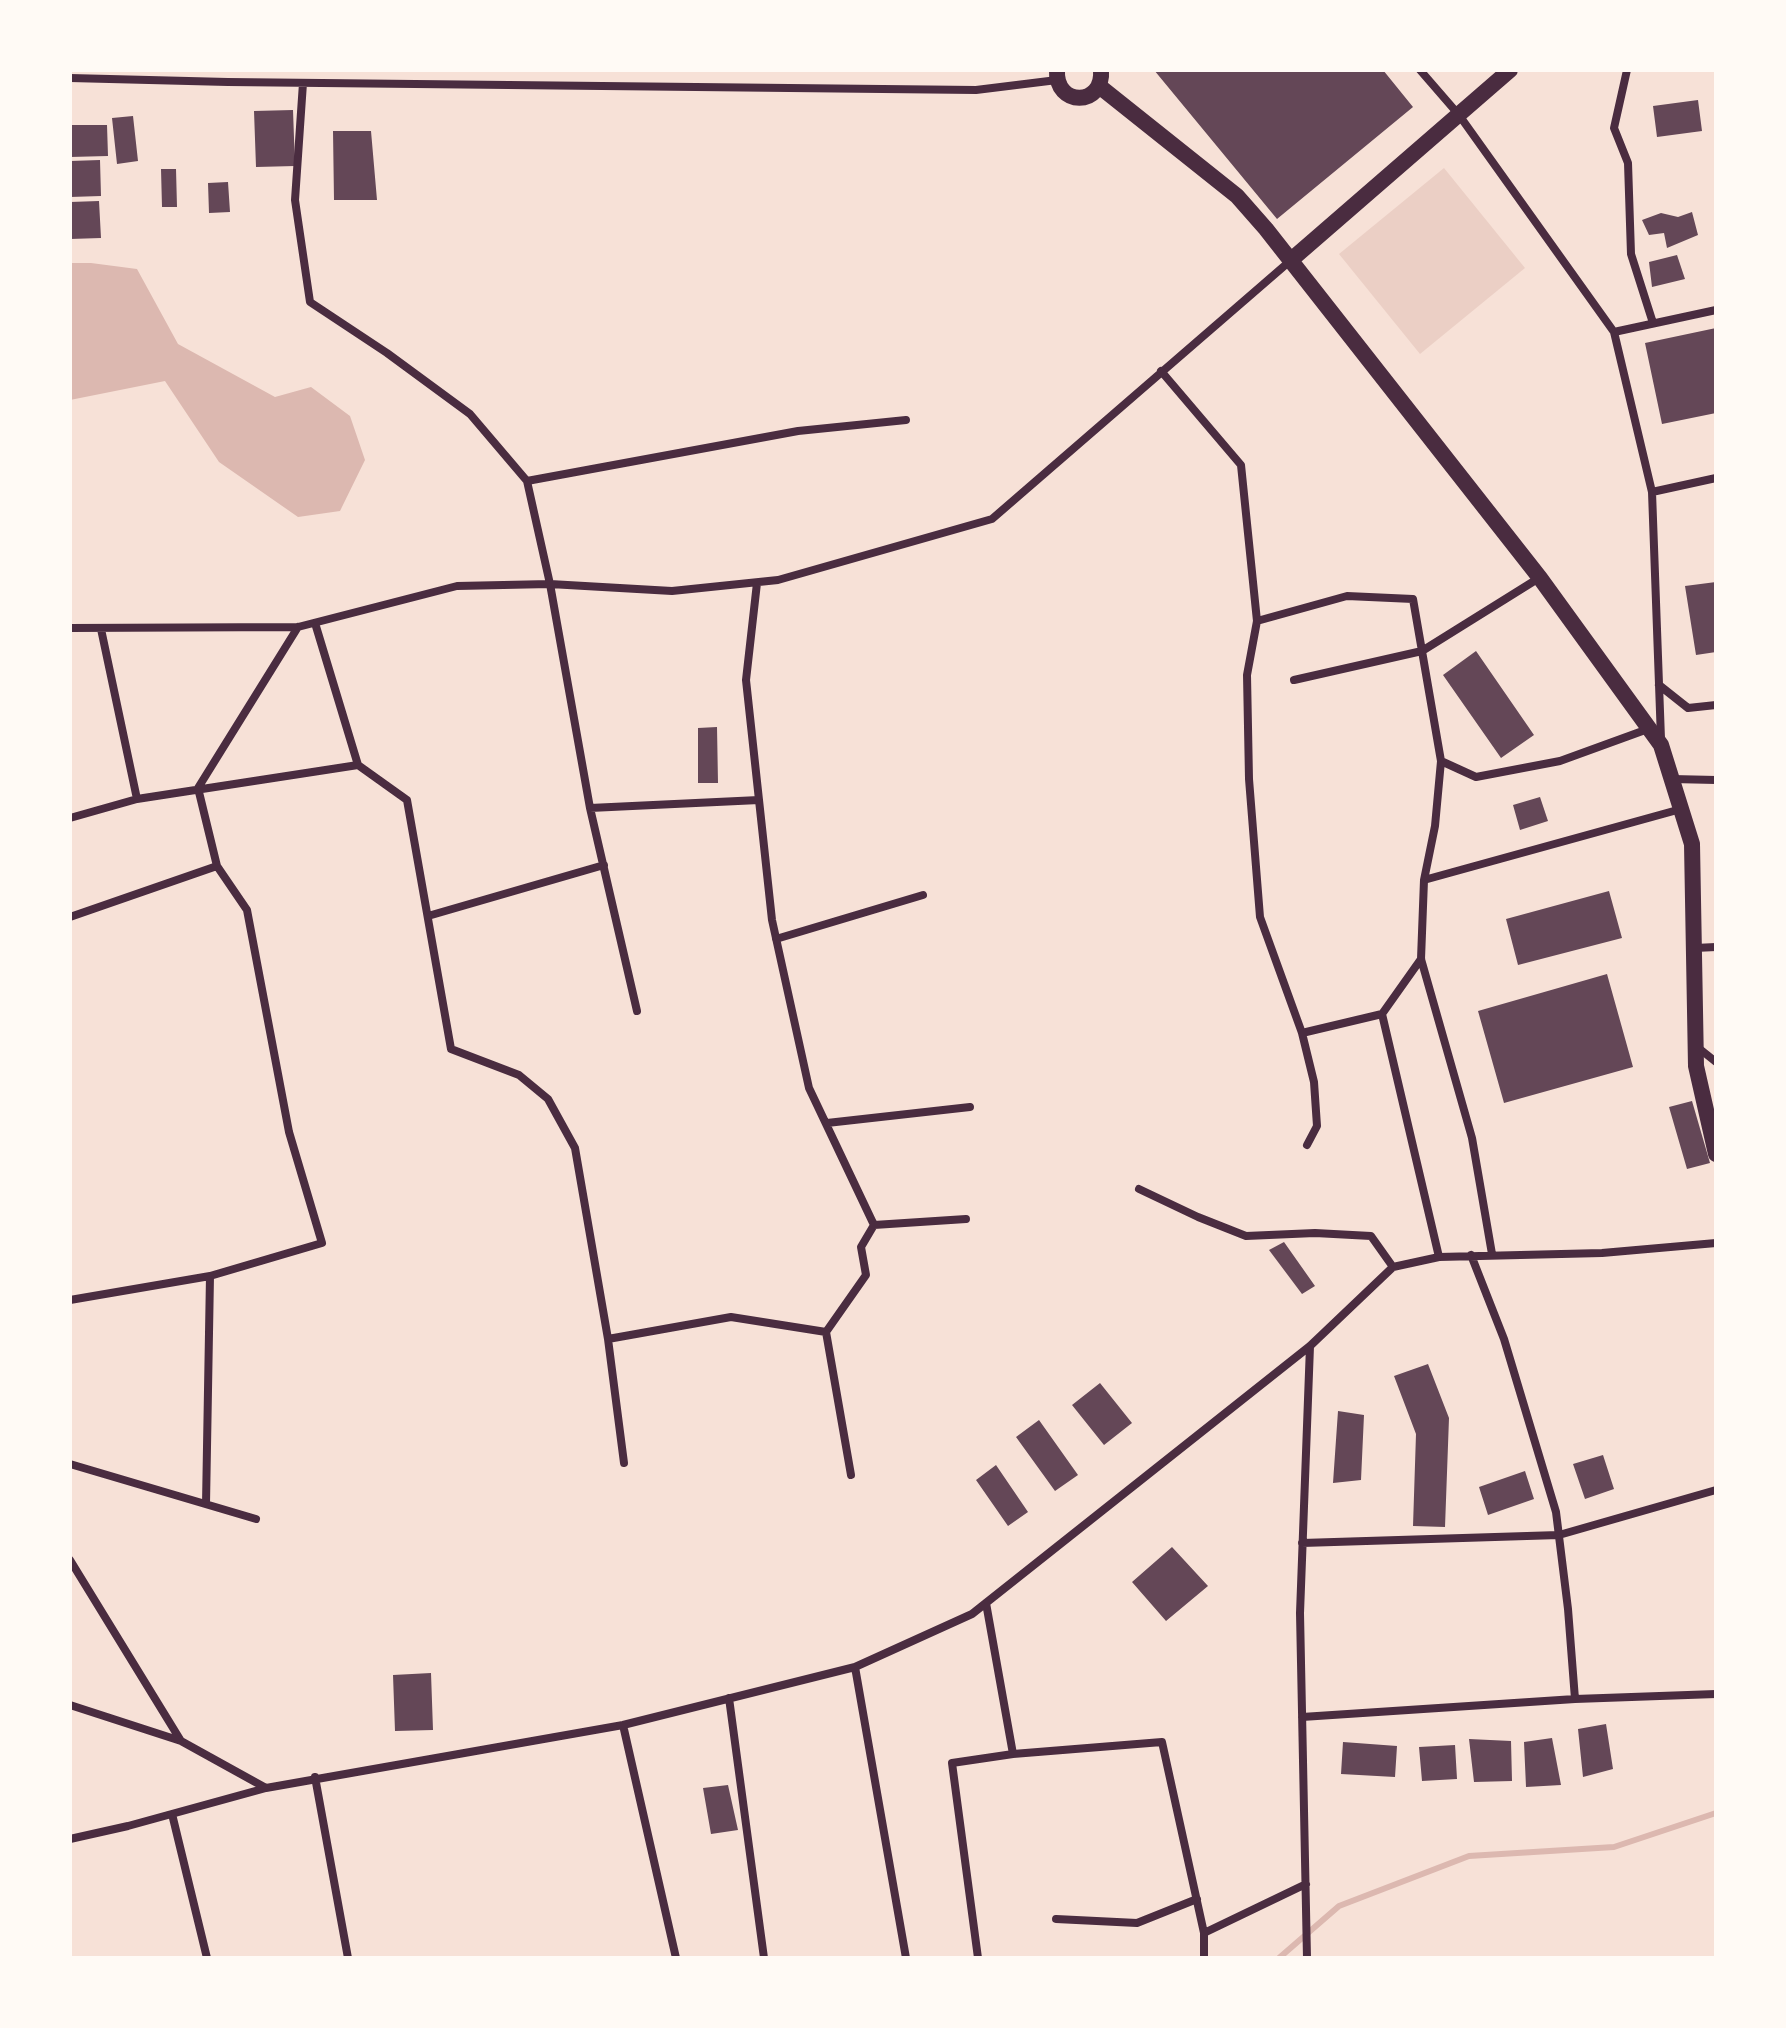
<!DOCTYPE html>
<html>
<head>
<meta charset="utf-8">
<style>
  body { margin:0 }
  #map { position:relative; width:1786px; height:2028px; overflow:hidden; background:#f7e1d7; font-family:Roboto,sans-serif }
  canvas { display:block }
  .frame { position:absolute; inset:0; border:72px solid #fffaf5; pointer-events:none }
</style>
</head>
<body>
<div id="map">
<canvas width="1786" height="2028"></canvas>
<div class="frame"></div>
</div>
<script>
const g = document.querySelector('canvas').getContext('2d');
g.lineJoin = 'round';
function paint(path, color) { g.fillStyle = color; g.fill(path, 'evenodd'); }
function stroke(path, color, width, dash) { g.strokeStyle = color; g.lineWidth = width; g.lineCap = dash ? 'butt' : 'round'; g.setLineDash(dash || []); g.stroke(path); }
paint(new Path2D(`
  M 1444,168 L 1525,268 L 1420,354 L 1339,254 Z`), '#ebcfc5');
paint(new Path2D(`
  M 70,263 L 91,263 L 137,269 L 178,344 L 275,397 L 311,387 L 350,416 L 365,460 L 340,511 L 298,517 L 219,462 L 165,381 L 70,400 Z`), '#dcb8b0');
stroke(new Path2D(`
  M 1279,1958 L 1339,1906 L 1469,1856 L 1614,1847 L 1716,1813`), '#dcb8b0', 6);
paint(new Path2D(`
  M 1154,70 L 1383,70 L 1413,107 L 1277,219 Z
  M 1698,100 L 1702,131 L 1657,137 L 1653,106 Z
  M 293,110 L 295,166 L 256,167 L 254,111 Z
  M 133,116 L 138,161 L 117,164 L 112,118 Z
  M 70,125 L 107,125 L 108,156 L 70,157 Z
  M 333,131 L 371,131 L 377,200 L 334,200 Z
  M 100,160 L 101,196 L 70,197 L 70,161 Z
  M 161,169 L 176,169 L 177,207 L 162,207 Z
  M 228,182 L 230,212 L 209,213 L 208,183 Z
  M 99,201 L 101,238 L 70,239 L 70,202 Z
  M 1692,212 L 1698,235 L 1667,248 L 1664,233 L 1649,235 L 1642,220 L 1661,213 L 1678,217 Z
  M 1677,255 L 1685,279 L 1652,287 L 1649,262 Z
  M 1716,328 L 1716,413 L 1662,424 L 1645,343 Z
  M 1716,582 L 1716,652 L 1696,655 L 1685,586 Z
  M 1476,651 L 1534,735 L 1501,758 L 1443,675 Z
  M 717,727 L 718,783 L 698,783 L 698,728 Z
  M 1540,797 L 1548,821 L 1520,830 L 1513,805 Z
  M 1609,891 L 1622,938 L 1518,965 L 1506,919 Z
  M 1607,974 L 1633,1067 L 1504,1103 L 1478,1011 Z
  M 1692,1101 L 1710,1163 L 1687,1169 L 1669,1107 Z
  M 1284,1242 L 1315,1286 L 1302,1294 L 1269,1250 Z
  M 1428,1364 L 1449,1418 L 1445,1527 L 1413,1526 L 1416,1434 L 1394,1376 Z
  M 1100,1383 L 1132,1423 L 1104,1445 L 1072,1405 Z
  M 1338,1411 L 1364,1415 L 1361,1480 L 1333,1483 Z
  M 1039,1420 L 1078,1475 L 1055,1491 L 1016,1437 Z
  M 1603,1455 L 1614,1489 L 1585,1499 L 1573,1464 Z
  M 996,1465 L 1028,1512 L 1008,1526 L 976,1480 Z
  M 1525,1471 L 1534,1499 L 1488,1515 L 1479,1487 Z
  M 1172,1547 L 1208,1586 L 1166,1621 L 1132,1582 Z
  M 431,1673 L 433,1730 L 395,1731 L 393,1675 Z
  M 1606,1724 L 1613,1769 L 1583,1777 L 1578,1729 Z
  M 1552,1738 L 1561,1785 L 1526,1787 L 1524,1742 Z
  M 1469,1739 L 1511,1741 L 1512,1781 L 1474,1782 Z
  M 1343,1742 L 1397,1746 L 1395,1777 L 1341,1774 Z
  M 1455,1745 L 1457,1779 L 1422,1781 L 1419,1747 Z
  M 728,1785 L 738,1830 L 711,1834 L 703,1788 Z`), '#644757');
stroke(new Path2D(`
  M 1420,70 L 1459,115 L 1614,332 L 1716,310
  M 1627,70 L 1614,128 L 1628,163 L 1631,254 L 1653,323
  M 70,78 L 228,82 L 976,90 L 1057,80
  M 303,83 L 295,200 L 310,302 L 387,353 L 470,414 L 527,481 L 550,584 L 590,808 L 637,1011
  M 1614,332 L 1652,492 L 1661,739
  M 1161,371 L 1241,465 L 1257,621 L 1247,675 L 1249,779 L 1260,917 L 1302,1033 L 1314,1082 L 1317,1126 L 1307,1145
  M 527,481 L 798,431 L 906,420
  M 1652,492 L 1716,478
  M 757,583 L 746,680 L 772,920 L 809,1088 L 874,1225 L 861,1247 L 866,1275 L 826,1332 L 851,1475
  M 1257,621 L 1347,596 L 1413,599 L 1441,761 L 1476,777 L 1560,761 L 1648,729
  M 70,628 L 298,627 L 457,586 L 550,584 L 672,591 L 778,580 L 992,519 L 1290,261
  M 101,629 L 137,799
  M 1294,680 L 1422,651 L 1539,578
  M 1659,685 L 1688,708 L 1716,705
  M 358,765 L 407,800 L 451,1049 L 519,1075 L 548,1099 L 575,1148 L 608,1339 L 624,1463
  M 1672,779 L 1716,780
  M 590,808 L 759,800
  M 70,818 L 137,799 L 358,765 L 315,623
  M 1424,880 L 1435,826 L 1441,761
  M 428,916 L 604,865
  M 70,917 L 217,866
  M 776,939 L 923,895
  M 1695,948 L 1716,947
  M 1421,959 L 1382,1014 L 1439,1257
  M 1302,1033 L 1382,1014
  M 1696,1046 L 1716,1062
  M 827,1123 L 970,1107
  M 1139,1189 L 1198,1217 L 1246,1236 L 1315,1233 L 1371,1236 L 1393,1267
  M 874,1225 L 966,1219
  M 1492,1254 L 1472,1138 L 1421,959 L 1424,880 L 1681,809
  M 1471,1255 L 1504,1339 L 1556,1512 L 1568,1609 L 1575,1699
  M 70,1300 L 210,1276 L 322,1243 L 289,1132 L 247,910 L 217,866 L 198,788 L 298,627
  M 608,1339 L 731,1317 L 826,1332
  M 70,1464 L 256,1519
  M 206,1504 L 210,1276
  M 1302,1543 L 1559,1535 L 1716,1490
  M 70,1560 L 181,1741
  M 986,1603 L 1013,1754 L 1162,1742 L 1204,1933
  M 855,1667 L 906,1958
  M 729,1698 L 764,1958
  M 70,1705 L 181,1741 L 266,1788 L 623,1725 L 855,1667 L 972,1614 L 1310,1346 L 1393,1267 L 1439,1257 L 1602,1253 L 1716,1243
  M 1302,1717 L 1575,1699 L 1716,1694
  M 623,1725 L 676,1958
  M 315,1777 L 348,1958
  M 172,1814 L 207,1958
  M 70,1839 L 128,1826 L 266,1788
  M 1056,1919 L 1137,1923 L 1197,1899
  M 978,1958 L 952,1763 L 1013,1754
  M 1204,1958 L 1204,1933 L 1306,1884
  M 1307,1958 L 1300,1613 L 1310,1346`), '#4a2c40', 8);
stroke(new Path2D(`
  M 1057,70 C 1055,107 1104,107 1101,70
  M 1099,86 L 1237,196 L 1266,229 L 1540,578 L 1661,745 L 1692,844 L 1696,1066 L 1716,1154
  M 1291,260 L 1510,70`), '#4a2c40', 16);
</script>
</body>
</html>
